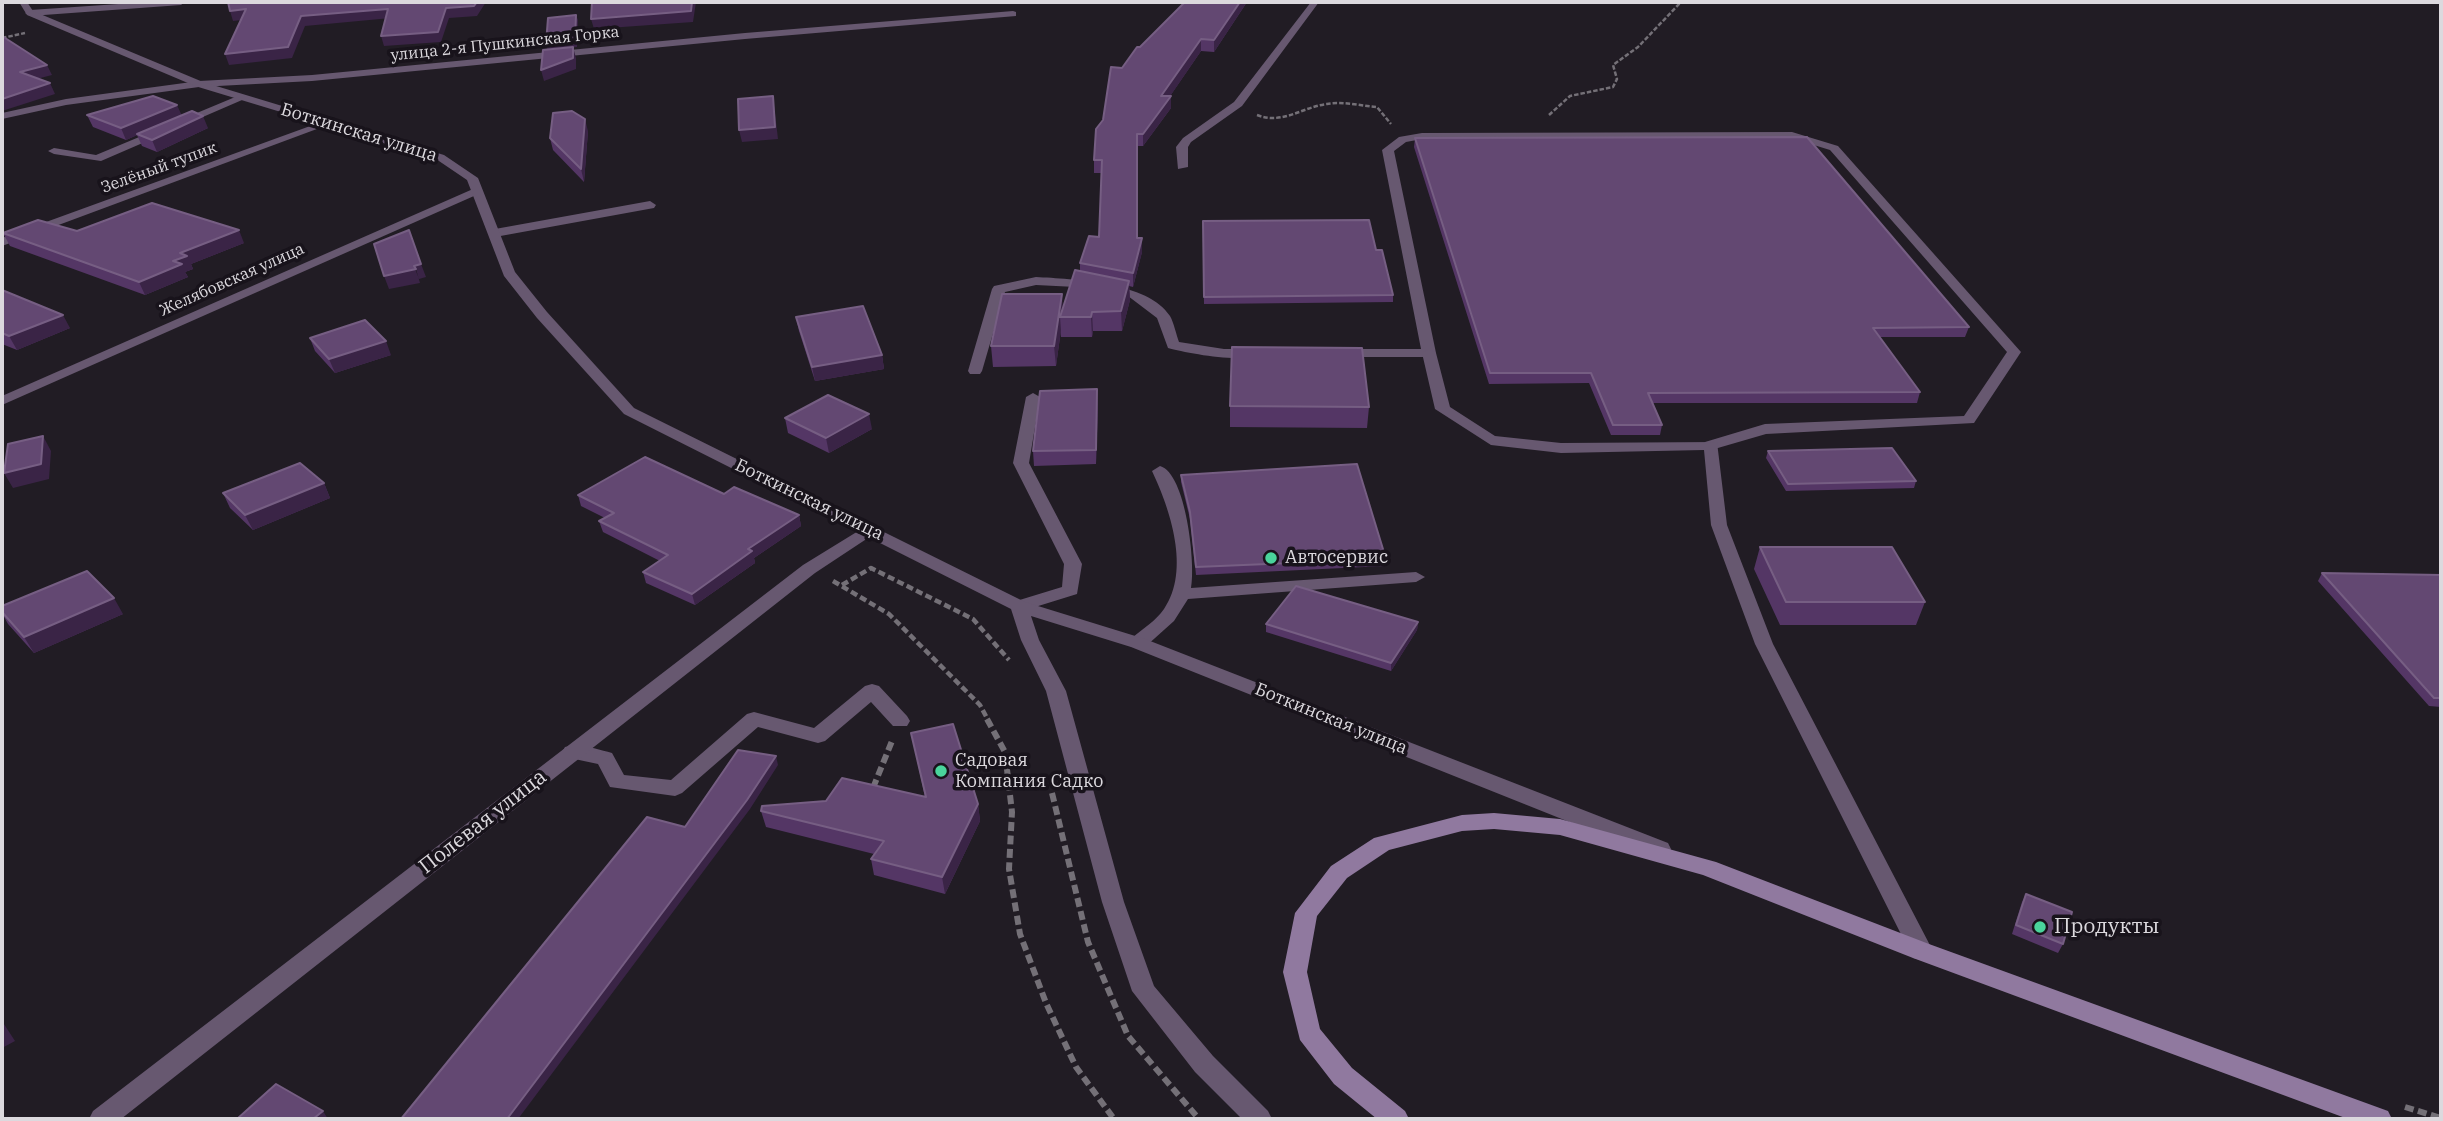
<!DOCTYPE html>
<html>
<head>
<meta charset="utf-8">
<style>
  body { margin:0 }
  #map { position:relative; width:2443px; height:1121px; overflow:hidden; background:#211c24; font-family:"IBM Plex Serif",serif }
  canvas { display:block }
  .frame { position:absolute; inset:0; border:4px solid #dcd9de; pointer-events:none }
</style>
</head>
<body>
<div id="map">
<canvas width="2443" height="1121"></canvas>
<div class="frame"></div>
</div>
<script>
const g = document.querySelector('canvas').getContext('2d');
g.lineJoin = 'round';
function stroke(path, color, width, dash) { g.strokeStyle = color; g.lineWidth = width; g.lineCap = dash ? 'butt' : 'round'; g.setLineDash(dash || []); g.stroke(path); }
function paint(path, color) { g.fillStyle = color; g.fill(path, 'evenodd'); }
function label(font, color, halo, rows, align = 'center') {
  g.font = font + ' "IBM Plex Serif",serif'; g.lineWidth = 7; g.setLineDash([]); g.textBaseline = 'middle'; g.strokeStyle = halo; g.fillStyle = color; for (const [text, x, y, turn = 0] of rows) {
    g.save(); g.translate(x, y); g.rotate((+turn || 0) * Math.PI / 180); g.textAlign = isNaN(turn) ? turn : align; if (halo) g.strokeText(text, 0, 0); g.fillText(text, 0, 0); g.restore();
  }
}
stroke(new Path2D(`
  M 2,38 L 25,33
  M 1257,115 C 1283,125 1302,107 1327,104 C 1343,101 1361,106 1377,107 L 1391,124
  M 1549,115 L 1570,96 L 1613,87 L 1617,79 L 1613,65 L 1638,47 L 1681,2`), '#747077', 2.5, [4.5, 2]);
stroke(new Path2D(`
  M 833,581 L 889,614 L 980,705 L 988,720
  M 842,585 L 871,568 L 973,619 L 1009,660`), '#747077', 4.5, [7, 3.5]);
stroke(new Path2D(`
  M 987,719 L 1005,752 L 1012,812 L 1009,869 L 1020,934 L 1046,1003 L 1076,1067 L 1114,1119
  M 873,788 L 892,741
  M 1052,793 L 1088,942 L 1128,1036 L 1199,1119
  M 2405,1107 L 2441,1118`), '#747077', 6, [9, 4.5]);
paint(new Path2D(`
  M 240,95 L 249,97 L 101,161 L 54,154 L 48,151 L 54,148 L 96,155 Z
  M 1792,132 L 1838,146 L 2021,352 L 1974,423 L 1766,434 L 1711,450 L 1703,445 L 1705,442 L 1765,424 L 1964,416 L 2007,352 L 1830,150 L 1791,138 L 1422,139 L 1406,142 L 1394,151 L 1436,353 L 1429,357 L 1341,357 L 1334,353 L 1341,349 L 1421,349 L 1382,150 L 1399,137 L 1422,133 Z
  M 650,201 L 656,205 L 654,208 L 495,237 L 489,233 L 495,229 Z
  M 1036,277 C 1072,279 1149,282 1170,316 C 1174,323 1176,334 1179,342 L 1224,349 L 1254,349 L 1261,353 C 1247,365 1187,353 1168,348 L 1157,318 L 1128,296 L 1076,287 L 1036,285 L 1005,292 L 982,371 L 980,374 L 970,374 L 968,371 L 992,289 L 994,286 Z
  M 1033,393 L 1040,397 L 1029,463 L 1082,564 L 1077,594 L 1019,612 L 1010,606 L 1013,602 L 1062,587 L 1064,564 L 1013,463 L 1026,397 Z
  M 1160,466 C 1186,473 1196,565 1191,588 L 1416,572 L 1425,577 L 1416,582 L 1188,599 L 1174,621 L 1145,647 L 1131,647 L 1129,643 L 1131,639 C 1142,629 1156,621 1164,609 C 1191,570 1170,509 1152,471 Z
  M 872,684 L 879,686 L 907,716 L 910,721 L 907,726 L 893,726 L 871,702 L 825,741 L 818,743 L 758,727 L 682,793 L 675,796 L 610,787 L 598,764 L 565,757 L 562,752 L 565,747 C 579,743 598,749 612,753 L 624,775 L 671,780 L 747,714 L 754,712 L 814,728 L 865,686 Z`), '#675870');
paint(new Path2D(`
  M 148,2 L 185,2 L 181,5 L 30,16 L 25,13 L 30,10 Z
  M 1311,2 L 1319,2 L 1242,106 L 1191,142 L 1188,147 L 1188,167 L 1178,169 L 1176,147 L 1183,138 L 1234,102 Z
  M 1013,11 L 1016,12 L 1016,16 L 745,39 L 312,81 L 199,87 L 66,105 L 2,119 L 2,113 L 66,99 L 199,81 L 312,75 L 745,33 Z
  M 324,121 L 333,123 L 2,246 L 2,238 Z
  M 473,189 L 483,192 L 2,405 L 2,396 Z
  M 1429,349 L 1436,353 L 1450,407 L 1495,436 L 1561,443 L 1717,442 L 1727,525 L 1773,644 L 1933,951 L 1929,958 L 1921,960 L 1913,958 L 1755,644 L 1711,525 L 1704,450 L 1561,453 L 1491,445 L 1435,409 L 1422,353 Z
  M 868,525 L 877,530 L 874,534 L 815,573 L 121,1119 L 89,1119 L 93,1111 L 803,565 Z`), '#675870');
paint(new Path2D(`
  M 19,2 L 27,2 L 33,11 L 203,82 L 444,155 L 478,178 L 515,272 L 547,312 L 634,408 L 1025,602 L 1145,639 L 1668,843 L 1671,849 L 1668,855 L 1660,857 L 1652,855 L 1131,647 L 1031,616 L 1039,640 L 1066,691 L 1124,902 L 1154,986 L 1213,1056 L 1268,1111 L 1272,1119 L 1242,1119 L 1195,1072 L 1132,991 L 1102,902 L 1046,691 L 1021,640 L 1011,609 L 624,414 L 537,318 L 504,276 L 467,180 L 436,159 L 195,86 L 27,15 Z`), '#675870');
paint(new Path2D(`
  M 1494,813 L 1560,819 L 1716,862 L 1929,944 L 2388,1111 L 2392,1119 L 2348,1119 L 1913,958 L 1703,875 L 1560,835 L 1494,829 L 1462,831 L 1389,850 L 1347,878 L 1317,916 L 1307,972 L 1320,1029 L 1352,1068 L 1405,1111 L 1409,1119 L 1377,1119 L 1334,1084 L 1300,1040 L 1283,972 L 1295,913 L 1331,866 L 1374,838 L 1462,815 Z`), '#90799f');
paint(new Path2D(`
  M 1247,2 L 1214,52 L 1201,51 L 1170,96 L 1171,108 L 1143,146 L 1137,146 L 1138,238 L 1142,252 L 1133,287 L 1129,286 L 1130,300 L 1122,331 L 1093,331 L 1092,337 L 1061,337 L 1061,330 L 1056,366 L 993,367 L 991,346 L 1063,308 L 1080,271 L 1080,263 L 1099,237 L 1101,173 L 1094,173 L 1094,160 L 1103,120 L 1140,47 Z
  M 87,115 L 181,116 L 208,128 L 157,152 L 142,146 L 137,135 L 126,140 L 93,127 Z
  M 588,131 L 584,182 L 553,150 L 550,138 Z
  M 1415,138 L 1969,327 L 1965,337 L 1880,337 L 1920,392 L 1917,403 L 1653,403 L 1662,425 L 1660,435 L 1611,435 L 1589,383 L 1489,384 L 1414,147 Z
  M 1203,221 L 1376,250 L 1393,295 L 1393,302 L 1204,304 Z
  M 77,231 L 244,243 L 191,264 L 193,269 L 185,272 L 188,277 L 145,295 L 10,246 L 3,233 Z
  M 2,290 L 70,328 L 17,350 L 2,344 Z
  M 796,317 L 882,355 L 884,369 L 815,381 L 799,331 Z
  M 310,338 L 391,355 L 335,373 L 315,351 Z
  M 1098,404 L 1096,464 L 1034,466 L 1033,451 Z
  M 1230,406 L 1369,407 L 1367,428 L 1230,427 Z
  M 785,418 L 872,429 L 829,453 L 788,433 Z
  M 1768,451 L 1916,481 L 1914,488 L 1786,491 L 1766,458 Z
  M 1181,475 L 1386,559 L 1385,566 L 1196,575 L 1190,519 L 1181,482 Z
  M 324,483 L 330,498 L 253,530 L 230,508 L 223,493 Z
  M 724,494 L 799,515 L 801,526 L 754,558 L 755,563 L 695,605 L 646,583 L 643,572 L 660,561 L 603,532 L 599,521 L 605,518 L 581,506 L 578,495 Z
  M 1760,547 L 1925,602 L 1916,625 L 1780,625 L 1754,569 Z
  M 2322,573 L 2441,575 L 2441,707 L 2429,706 L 2318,581 Z
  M 2,606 L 123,614 L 34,653 L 8,624 L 2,613 Z
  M 1418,622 L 1417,630 L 1391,671 L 1266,632 L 1266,624 Z
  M 911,733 L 978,804 L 980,821 L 945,894 L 874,875 L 871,859 L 874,854 L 766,827 L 761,811 L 925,797 Z
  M 2026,894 L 2063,944 L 2058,953 L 2012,934 L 2022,902 Z`), '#543665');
paint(new Path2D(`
  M 477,2 L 486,2 L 477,16 L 449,18 L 441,42 L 384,46 L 381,36 L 446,8 Z
  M 692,2 L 696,2 L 693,22 L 594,29 L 591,19 Z
  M 1240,2 L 1247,2 L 1214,52 L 1214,40 Z
  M 246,9 L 250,19 L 233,21 L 230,11 Z
  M 388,9 L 391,18 L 305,26 L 292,58 L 229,65 L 225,54 L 301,16 Z
  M 576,15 L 578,20 L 577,47 L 547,50 L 546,44 Z
  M 1201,39 L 1201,51 L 1162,108 L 1161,96 Z
  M 573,47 L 576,58 L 576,69 L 544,81 L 541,70 Z
  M 47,65 L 52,75 L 25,82 L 20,72 Z
  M 50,83 L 55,94 L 2,111 L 2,99 Z
  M 773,96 L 778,139 L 742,142 L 739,130 Z
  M 1171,96 L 1171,108 L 1143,146 L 1143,134 Z
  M 177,105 L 182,116 L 126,140 L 121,128 Z
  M 203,116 L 208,128 L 157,152 L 152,140 Z
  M 585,119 L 588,131 L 584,182 L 581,169 Z
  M 239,230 L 244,243 L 191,264 L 193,269 L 185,272 L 188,277 L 145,295 L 139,282 L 173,261 L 180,253 Z
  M 1142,238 L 1142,252 L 1133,287 L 1133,273 Z
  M 421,264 L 426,277 L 419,279 L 414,266 Z
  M 416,269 L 420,283 L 389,289 L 384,276 Z
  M 1129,281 L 1130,300 L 1122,331 L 1121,311 Z
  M 1062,294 L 1063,313 L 1060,317 L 1061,330 L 1056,366 L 1054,346 Z
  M 1092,312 L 1093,331 L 1092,337 L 1091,317 Z
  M 63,315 L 70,328 L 17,350 L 9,336 Z
  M 386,341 L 391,355 L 335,373 L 329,359 Z
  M 882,355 L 884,369 L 815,381 L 812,367 Z
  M 1097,389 L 1098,404 L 1096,464 L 1096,450 Z
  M 869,414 L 872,429 L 829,453 L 826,438 Z
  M 43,436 L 51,451 L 49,479 L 13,488 L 4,473 Z
  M 324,483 L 330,498 L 253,530 L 245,515 Z
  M 799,515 L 801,526 L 754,558 L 755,563 L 695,605 L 692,594 L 748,549 Z
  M 114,598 L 123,614 L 34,653 L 24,637 Z
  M 1418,622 L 1417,630 L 1391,671 L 1391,663 Z
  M 776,756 L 778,765 L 750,809 L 518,1119 L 507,1119 Z
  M 978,804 L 980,821 L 945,894 L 942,877 Z
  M 2,1021 L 15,1041 L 2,1048 Z
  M 323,1111 L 328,1119 L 313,1119 Z`), '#3a2446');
const building = new Path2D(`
  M 228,2 L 477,2 L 474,6 L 446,8 L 438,32 L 381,36 L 388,9 L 301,16 L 288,47 L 225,54 L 246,9 L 230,11 Z
  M 592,2 L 692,2 L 691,11 L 591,19 Z
  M 1185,2 L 1240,2 L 1214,40 L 1201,39 L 1161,96 L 1171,96 L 1143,134 L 1137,134 L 1137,238 L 1142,238 L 1133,273 L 1080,263 L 1089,236 L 1099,237 L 1102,160 L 1094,160 L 1096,129 L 1103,120 L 1111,67 L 1122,68 L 1137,47 L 1140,47 Z
  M 576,15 L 575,41 L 546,44 L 548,18 Z
  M 2,36 L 47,65 L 20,72 L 50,83 L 2,99 Z
  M 573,47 L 573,58 L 541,70 L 543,50 Z
  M 153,96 L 177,105 L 121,128 L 87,115 Z
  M 773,96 L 775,127 L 739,130 L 738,99 Z
  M 192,111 L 203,116 L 152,140 L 137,134 Z
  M 572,111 L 585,119 L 581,169 L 550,138 L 553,113 Z
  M 1807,137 L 1969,327 L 1873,328 L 1920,392 L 1648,393 L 1662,425 L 1613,425 L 1591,373 L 1490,373 L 1415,138 Z
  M 152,203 L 239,230 L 180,253 L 187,256 L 173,261 L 182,264 L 139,282 L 3,233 L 38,220 L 77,231 Z
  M 1369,220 L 1376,250 L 1382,250 L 1393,295 L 1204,297 L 1203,221 Z
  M 409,230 L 421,264 L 414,266 L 416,269 L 384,276 L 374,244 Z
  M 1075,270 L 1129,281 L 1121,311 L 1092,312 L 1091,317 L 1060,317 Z
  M 2,290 L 63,315 L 9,336 L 2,333 Z
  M 1002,294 L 1062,294 L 1054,346 L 991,346 Z
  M 863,306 L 882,355 L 812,367 L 796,317 Z
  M 365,320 L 386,341 L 329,359 L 310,338 Z
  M 1232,347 L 1362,348 L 1369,407 L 1230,406 Z
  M 1097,389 L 1096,450 L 1033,451 L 1040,391 Z
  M 828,395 L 869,414 L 826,438 L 785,418 Z
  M 43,436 L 41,464 L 4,473 L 8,444 Z
  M 1892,448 L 1916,481 L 1788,484 L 1768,451 Z
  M 645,457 L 724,494 L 734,487 L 799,515 L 748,549 L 752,551 L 692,594 L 643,572 L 668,555 L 599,521 L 614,513 L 578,495 Z
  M 300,463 L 324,483 L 245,515 L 223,493 Z
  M 1357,464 L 1386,559 L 1196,567 L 1190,512 L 1181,475 Z
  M 1760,547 L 1892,547 L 1925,602 L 1786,602 Z
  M 87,571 L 114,598 L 24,637 L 2,612 L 2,606 Z
  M 2322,573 L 2441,575 L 2441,698 L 2434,698 Z
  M 1296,586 L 1418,622 L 1391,663 L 1266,624 Z
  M 953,724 L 978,804 L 942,877 L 871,859 L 884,841 L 761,811 L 762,806 L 826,801 L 842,778 L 926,797 L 911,733 Z
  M 738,750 L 776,756 L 747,800 L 507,1119 L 401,1119 L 647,817 L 685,827 Z
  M 2026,894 L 2072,912 L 2063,944 L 2016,925 Z
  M 276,1084 L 323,1111 L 313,1119 L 237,1119 Z`);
paint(building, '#634872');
stroke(building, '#765e83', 2);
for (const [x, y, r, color] of [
  [1271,558,7,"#4ad49c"],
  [941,771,7,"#4ad49c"],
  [2040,927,7,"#4ad49c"]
]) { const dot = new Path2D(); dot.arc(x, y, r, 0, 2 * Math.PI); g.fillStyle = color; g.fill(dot); stroke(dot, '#18131b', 2.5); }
label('16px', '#dcd9de', '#18131b', [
  ["улица 2-я Пушкинская Горка",505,44,-6],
  ["Зелёный тупик",159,168,-20],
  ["Желябовская улица",232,280,-24]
]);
label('18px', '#dcd9de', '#18131b', [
  ["Боткинская улица",359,133,17],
  ["Боткинская улица",809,500,26],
  ["Боткинская улица",1331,719,22]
]);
label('18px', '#dcd9de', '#18131b', [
  ["Автосервис",1285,558],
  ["Садовая",955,761],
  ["Компания Садко",955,782]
], 'left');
label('21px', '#dcd9de', '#18131b', [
  ["Полевая улица",483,822,-38]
]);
label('21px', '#dcd9de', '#18131b', [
  ["Продукты",2054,927]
], 'left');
</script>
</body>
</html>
